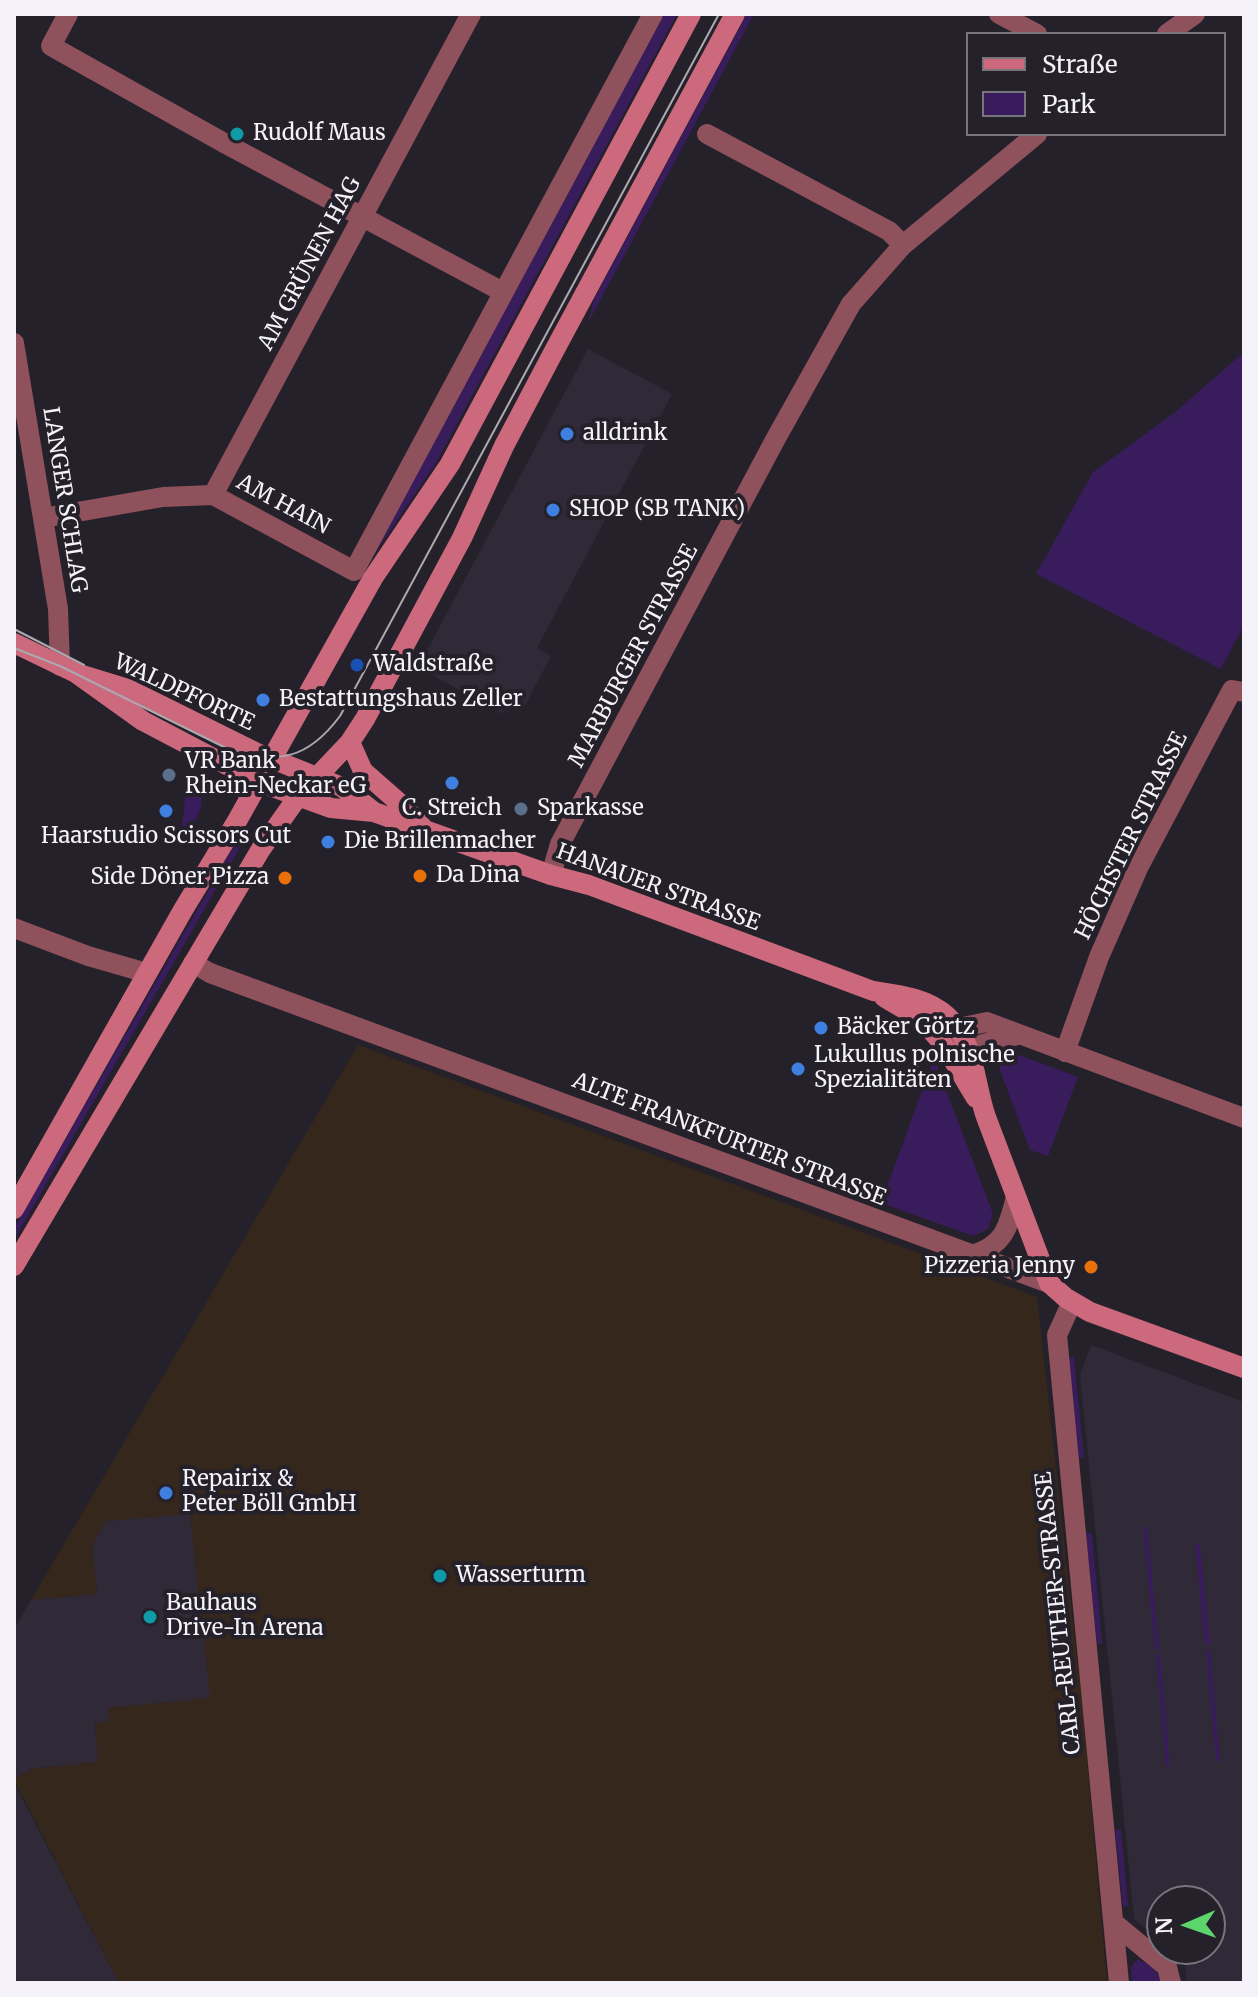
<!DOCTYPE html>
<html>
<head>
<meta charset="utf-8">
<style>
  body { margin:0 }
  #map { position:relative; width:1258px; height:1997px; overflow:hidden; background:#24212a; font-family:Merriweather,serif }
  canvas { display:block }
  .frame { position:absolute; inset:0; border:16px solid #f5f3f9; pointer-events:none }
  .legend { position:absolute; left:966px; top:32px; width:260px; height:104px; box-sizing:border-box; background:#24212a; border:2px solid #78757d; margin:0; padding:10px 14px; list-style:none; font-size:24px; color:#f5f3f9 }
  .legend li { display:flex; align-items:center; gap:16px; height:40px }
  .legend b { width:40px; border:2px solid #78757d }
  .north { position:absolute; left:1146px; top:1885px; width:80px; height:80px; box-sizing:border-box; background:#24212a; border:2px solid #78757d; border-radius:50%; rotate:268deg; font-size:22px; font-weight:700; line-height:32px; text-align:center; color:#f5f3f9 }
  .north::after { content:''; display:block; margin:auto; width:28px; height:36px; background:#5dd56d; clip-path:polygon(50% 0,100% 100%,50% 72%,0 100%) }
</style>
</head>
<body>
<div id="map">
<canvas width="1258" height="1997"></canvas>
<div class="frame"></div>
<ul class="legend">
<li><b style="height:10px;background:#cd697c"></b>Straße</li>
<li><b style="height:22px;background:#391c5b"></b>Park</li>
</ul>
<div class="north">N</div>
</div>
<script>
const g = document.querySelector('canvas').getContext('2d');
g.lineJoin = 'round';
function paint(path, color) { g.fillStyle = color; g.fill(path, 'evenodd'); }
function stroke(path, color, width, dash) { g.strokeStyle = color; g.lineWidth = width; g.lineCap = dash ? 'butt' : 'round'; g.setLineDash(dash || []); g.stroke(path); }
function label(font, color, halo, rows, align = 'center') {
  g.font = font + ' Merriweather,serif'; g.lineWidth = 8; g.setLineDash([]); g.textBaseline = 'middle'; g.strokeStyle = halo; g.fillStyle = color; for (const [text, x, y, turn = 0] of rows) {
    g.save(); g.translate(x, y); g.rotate((+turn || 0) * Math.PI / 180); g.textAlign = isNaN(turn) ? turn : align; if (halo) g.strokeText(text, 0, 0); g.fillText(text, 0, 0); g.restore();
  }
}
paint(new Path2D(`
  M 588,349 L 672,394 L 537,648 L 551,656 L 529,698 L 525,706 L 510,698 L 502,714 L 418,667 Z
  M 1091,1345 L 1244,1402 L 1244,1983 L 1186,1983 L 1185,1963 L 1169,1949 L 1210,1949 L 1210,1901 L 1162,1901 L 1162,1943 L 1134,1919 L 1080,1375 Z
  M 190,1513 L 211,1699 L 108,1708 L 109,1722 L 95,1724 L 98,1762 L 31,1769 L 14,1780 L 14,1629 L 31,1600 L 97,1594 L 92,1546 L 106,1521 Z
  M 14,1783 L 119,1983 L 14,1983 Z`), '#2f2938');
paint(new Path2D(`
  M 358,1045 L 1037,1297 L 1082,1703 L 1107,1983 L 119,1983 L 14,1780 L 31,1769 L 98,1762 L 95,1723 L 109,1722 L 108,1708 L 210,1698 L 190,1514 L 106,1521 L 92,1546 L 97,1594 L 31,1600 Z`), '#35271b');
paint(new Path2D(`
  M 660,14 L 677,14 L 436,463 L 362,572 Z
  M 747,14 L 754,14 L 588,323 L 594,299 Z
  M 1244,352 L 1244,625 L 1221,669 L 1036,574 L 1093,472 L 1174,413 Z
  M 192,779 C 209,798 201,811 189,830 L 182,827 L 187,780 Z
  M 241,834 L 246,837 L 14,1240 L 14,1228 Z
  M 1017,1054 L 1078,1077 L 1048,1156 L 1030,1150 L 999,1068 L 1005,1058 Z
  M 934,1058 L 993,1214 L 988,1229 L 973,1236 L 881,1203 Z
  M 1074,1357 L 1084,1458 L 1079,1458 L 1069,1358 Z
  M 1143,1527 L 1147,1527 L 1159,1649 L 1155,1649 Z
  M 1086,1533 L 1092,1533 L 1102,1643 L 1097,1644 Z
  M 1200,1543 L 1210,1644 L 1205,1644 L 1195,1544 Z
  M 1210,1649 L 1220,1761 L 1216,1761 L 1206,1650 Z
  M 1156,1654 L 1160,1654 L 1170,1766 L 1166,1766 Z
  M 1121,1829 L 1128,1906 L 1123,1907 L 1115,1830 Z
  M 1138,1960 C 1149,1962 1159,1973 1161,1983 L 1133,1983 C 1131,1974 1128,1965 1138,1960 Z`), '#391c5b');
stroke(new Path2D(`
  M 68,14 L 51,46 L 226,144 L 503,292
  M 999,14 L 1037,34
  M 1167,34 L 1195,14
  M 707,134 L 889,231 L 903,245
  M 14,343 L 58,609 L 60,666
  M 213,495 L 471,14
  M 43,518 L 163,497 L 213,495 L 354,571 L 653,14
  M 551,875 L 560,844 L 775,440 L 851,304 L 903,245 L 1037,134
  M 14,928 L 88,956 L 147,973
  M 193,963 L 210,973 L 1049,1283
  M 1017,1035 L 969,1048 L 947,1049 L 958,1028 L 987,1022 L 1244,1118
  M 1065,1052 L 1099,957 L 1139,866 L 1232,690 L 1244,692
  M 972,1255 C 1005,1245 1008,1227 1016,1197
  M 1072,1302 L 1057,1335 L 1119,1983
  M 1114,1923 L 1167,1967 L 1171,1983`), '#8f515c', 20);
stroke(new Path2D(`
  M 14,643 L 76,673 L 128,689 L 257,753 L 342,787 L 374,812
  M 76,673 L 143,721 L 259,782 L 331,808 L 374,812 L 551,875 L 589,885 L 873,991 C 900,995 927,998 947,1016 C 976,1043 974,1083 986,1117 C 1007,1173 1028,1228 1049,1283 L 1066,1298 L 1090,1312 L 1244,1368
  M 350,742 L 363,771 L 404,807 L 424,829
  M 884,997 C 898,1006 914,1013 926,1025 C 948,1046 960,1073 976,1098
  M 14,1209 L 183,910 L 237,821 L 373,578 L 450,464 L 691,14
  M 14,1266 L 261,849 L 297,798 L 350,742 L 365,719 L 462,538 L 504,446 L 553,353 L 735,14`), '#cd697c', 20);
stroke(new Path2D(`
  M 14,629 L 84,665
  M 14,648 L 60,666 L 228,749 C 278,765 308,759 340,716 L 719,14`), '#aba8b0', 2);
for (const [x, y, r, color] of [
  [237,134,8,"#0f9aa8"],
  [567,434,8,"#3f7fe0"],
  [553,510,8,"#3f7fe0"],
  [357,665,8,"#1a4fb4"],
  [263,700,8,"#3f7fe0"],
  [169,775,8,"#5c6f8a"],
  [452,783,8,"#3f7fe0"],
  [521,809,8,"#5c6f8a"],
  [166,811,8,"#3f7fe0"],
  [328,842,8,"#3f7fe0"],
  [420,876,8,"#e8710a"],
  [285,878,8,"#e8710a"],
  [821,1028,8,"#3f7fe0"],
  [798,1069,8,"#3f7fe0"],
  [1091,1267,8,"#e8710a"],
  [166,1493,8,"#3f7fe0"],
  [440,1576,8,"#0f9aa8"],
  [150,1617,8,"#0f9aa8"]
]) { const dot = new Path2D(); dot.arc(x, y, r, 0, 2 * Math.PI); g.fillStyle = color; g.fill(dot); stroke(dot, '#24212a', 3); }
label('22px', '#f5f3f9', '#24212a', [
  ["Rudolf Maus",253,134],
  ["alldrink",583,434],
  ["SHOP (SB TANK)",569,510],
  ["Waldstraße",373,665],
  ["Bestattungshaus Zeller",279,700],
  ["VR Bank",185,762],
  ["Rhein-Neckar eG",185,787],
  ["C. Streich",452,809,"center"],
  ["Sparkasse",537,809],
  ["Haarstudio Scissors Cut",166,837,"center"],
  ["Die Brillenmacher",344,842],
  ["Da Dina",436,876],
  ["Side Döner Pizza",269,878,"right"],
  ["Bäcker Görtz",837,1028],
  ["Lukullus polnische",814,1056],
  ["Spezialitäten",814,1081],
  ["Pizzeria Jenny",1075,1267,"right"],
  ["Repairix &",182,1480],
  ["Peter Böll GmbH",182,1505],
  ["Wasserturm",456,1576],
  ["Bauhaus",166,1604],
  ["Drive-In Arena",166,1629]
], 'left');
label('22px', '#f5f3f9', '#24212a', [
  ["AM GRÜNEN HAG",310,264,-62],
  ["LANGER SCHLAG",64,500,81],
  ["AM HAIN",283,505,28],
  ["MARBURGER STRASSE",634,656,-62],
  ["WALDPFORTE",184,693,25],
  ["HÖCHSTER STRASSE",1132,836,-64],
  ["HANAUER STRASSE",658,888,20],
  ["ALTE FRANKFURTER STRASSE",729,1140,21],
  ["CARL-REUTHER-STRASSE",1059,1613,-96]
]);
</script>
</body>
</html>
